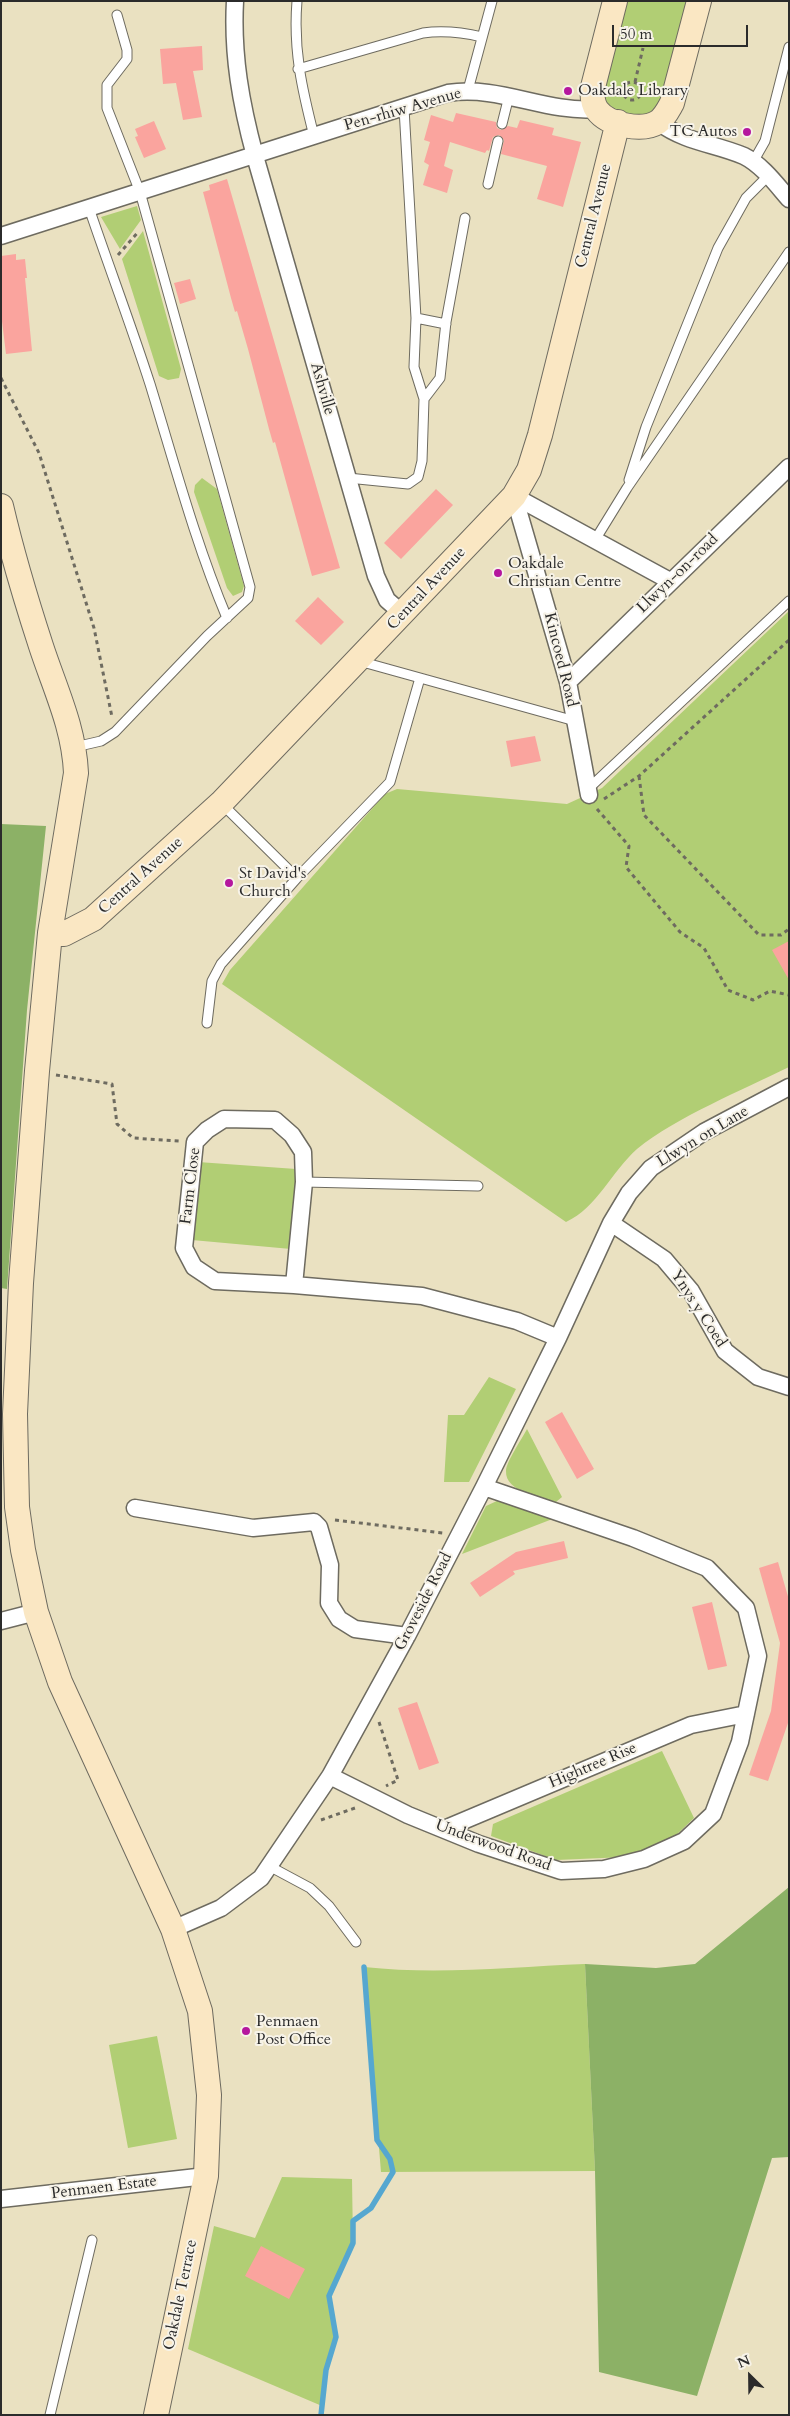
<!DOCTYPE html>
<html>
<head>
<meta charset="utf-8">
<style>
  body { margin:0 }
  #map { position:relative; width:790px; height:2416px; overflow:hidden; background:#eae1c1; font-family:Cardo,serif }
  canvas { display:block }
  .frame { position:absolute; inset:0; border:2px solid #2b2b2b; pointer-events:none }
  .north { position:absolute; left:725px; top:2351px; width:50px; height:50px; -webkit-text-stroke:4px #f7f3e8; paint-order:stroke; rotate:337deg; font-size:14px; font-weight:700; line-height:20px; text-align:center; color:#2b2b2b }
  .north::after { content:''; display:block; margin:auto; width:18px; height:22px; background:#2b2b2b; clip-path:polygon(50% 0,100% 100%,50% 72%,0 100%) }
  .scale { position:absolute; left:612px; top:25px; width:136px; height:22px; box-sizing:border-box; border:2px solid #2b2b2b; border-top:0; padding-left:6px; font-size:15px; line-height:18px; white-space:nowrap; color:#2b2b2b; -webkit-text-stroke:4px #f7f3e8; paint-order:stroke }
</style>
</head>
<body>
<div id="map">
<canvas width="790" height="2416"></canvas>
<div class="frame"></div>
<div class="north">N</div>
<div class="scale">50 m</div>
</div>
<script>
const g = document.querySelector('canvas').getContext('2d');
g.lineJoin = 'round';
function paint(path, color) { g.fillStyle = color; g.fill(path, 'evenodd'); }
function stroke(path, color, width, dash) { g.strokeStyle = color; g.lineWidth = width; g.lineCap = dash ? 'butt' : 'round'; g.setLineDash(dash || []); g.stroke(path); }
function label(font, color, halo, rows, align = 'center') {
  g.font = font + ' Cardo,serif'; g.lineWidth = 4; g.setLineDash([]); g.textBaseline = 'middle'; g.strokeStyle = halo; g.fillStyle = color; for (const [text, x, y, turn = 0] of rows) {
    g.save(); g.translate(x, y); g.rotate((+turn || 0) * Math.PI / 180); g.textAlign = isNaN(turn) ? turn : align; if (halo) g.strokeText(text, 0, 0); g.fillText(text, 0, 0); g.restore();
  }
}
paint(new Path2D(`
  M 623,1 L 691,1 L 664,98 L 655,109 L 646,115 L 633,117 L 616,113 L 606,106 L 602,93 Z
  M 137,206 L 141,220 L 120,249 L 101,217 Z
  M 143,231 L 181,369 L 179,378 L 168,380 L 159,376 L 122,259 Z
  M 202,478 L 217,489 L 244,586 L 242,592 L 233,596 L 227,588 L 194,492 L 195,485 Z
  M 789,611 L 789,1067 C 743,1090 676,1117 637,1149 C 612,1171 597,1208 566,1222 L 222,984 L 230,970 L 385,794 L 397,789 L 567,804 L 602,788 Z
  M 198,1162 L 296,1169 L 291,1249 L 192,1240 Z
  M 489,1377 L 516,1389 L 469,1482 L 444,1482 L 448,1415 L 464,1415 Z
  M 527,1429 L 562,1497 L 556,1502 C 541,1497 505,1492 506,1471 C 506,1462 522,1439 527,1429 Z
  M 499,1500 L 555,1518 L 462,1554 L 486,1506 Z
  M 662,1751 L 694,1818 L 672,1839 L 626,1857 L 556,1860 L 491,1836 L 493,1824 Z
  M 585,1964 L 595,2171 L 381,2172 L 364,1967 C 437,1975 512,1967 585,1964 Z
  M 157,2036 L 177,2139 L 128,2148 L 109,2045 Z
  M 282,2177 L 352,2179 L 353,2243 L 329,2296 L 336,2337 L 326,2370 L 322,2406 L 188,2349 L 214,2226 L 255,2238 Z`), '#b1ce74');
paint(new Path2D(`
  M 1,824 L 46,826 L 27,1010 L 7,1289 L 1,1288 Z
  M 789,1887 L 789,2157 L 772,2158 L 697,2396 L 599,2372 L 595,2171 L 585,1964 L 656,1968 L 695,1964 Z`), '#8cb166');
stroke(new Path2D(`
  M 321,2415 L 326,2370 L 336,2337 L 329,2296 L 353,2243 L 353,2221 L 371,2208 L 393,2172 L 390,2159 L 377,2140 L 364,1967`), '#55a7d0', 5.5);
paint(new Path2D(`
  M 202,46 L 203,70 L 193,71 L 202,117 L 183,120 L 176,83 L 163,84 L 160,49 Z
  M 456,113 L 496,122 L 497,128 L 501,130 L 508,126 L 517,128 L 520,120 L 554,128 L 552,135 L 581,142 L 563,207 L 537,199 L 547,166 L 501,154 L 504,140 L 499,135 L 493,137 L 489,151 L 487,150 L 485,153 L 450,142 L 444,166 L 453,170 L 447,193 L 423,185 L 429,165 L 424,162 L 430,142 L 424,140 L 431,115 L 453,122 Z
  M 154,121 L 166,149 L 144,158 L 135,137 L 138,136 L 135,129 Z
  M 227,179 L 340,568 L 312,576 L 275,442 L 273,443 L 269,429 L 248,349 L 237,311 L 235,312 L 231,298 L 203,192 L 210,190 L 209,185 Z
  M 16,254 L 16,260 L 25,259 L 27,278 L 25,278 L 32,351 L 6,354 L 1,313 L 1,256 Z
  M 190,279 L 196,299 L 180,304 L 174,283 Z
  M 436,489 L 453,505 L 401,559 L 384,543 Z
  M 318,597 L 344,622 L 321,645 L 295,621 Z
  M 535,736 L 541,761 L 511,767 L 506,741 Z
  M 789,941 L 789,980 L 772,950 Z
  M 562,1412 L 594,1469 L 577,1479 L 545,1422 Z
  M 564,1541 L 568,1558 L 513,1571 L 515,1574 L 480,1597 L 470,1583 L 516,1552 Z
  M 778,1562 L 789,1600 L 789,1720 L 768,1781 L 749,1775 L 771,1711 L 780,1643 L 759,1568 Z
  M 712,1602 L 727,1666 L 708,1670 L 692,1607 Z
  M 417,1702 L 439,1763 L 419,1770 L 398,1708 Z
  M 261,2246 L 305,2269 L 289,2299 L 245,2276 Z`), '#faa49e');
const lane = new Path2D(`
  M 297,1 C 293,50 302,89 314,136
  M 298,69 L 423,33 C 444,30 461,32 482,37
  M 468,90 L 492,1
  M 502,124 L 509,96
  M 753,162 L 765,141 L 789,47
  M 488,184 L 498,141
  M 89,208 C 109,267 131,325 150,384 C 174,462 195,542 227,618
  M 416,318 L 446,324
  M 424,399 L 440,378 L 446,322 L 465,218
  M 348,478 L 408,484 L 418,477 L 422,461 L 424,399 L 414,367 L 416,318 L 404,108
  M 629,480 L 646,427 L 718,248 L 746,198 L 768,176
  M 595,540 L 627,488 L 789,252
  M 359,661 L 575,721
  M 75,747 L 101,741 L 115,732 L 207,636 L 248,598 L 250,587 L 140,192 L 107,108 L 107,85 L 127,59 L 127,50 L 117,15
  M 588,789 L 789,601
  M 221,803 L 297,878
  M 207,1023 L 212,981 L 221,964 L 297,878 L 390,782 L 420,678
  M 304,1182 L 478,1186
  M 269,1866 L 310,1888 L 329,1906 L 356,1942
  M 50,2415 L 92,2240`);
const street = new Path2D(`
  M 235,1 C 232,55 241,104 255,156 L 376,576 L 387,600 L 403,614
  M 658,122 C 687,143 713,143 744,156 C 762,165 776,184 789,199
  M 1,236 L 448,93 C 500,85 545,113 596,109
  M 568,682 L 789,467
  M 589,795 L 568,682 L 514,496 L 670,581
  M 611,1223 L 664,1259 L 691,1291 L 725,1351 L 758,1377 L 789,1387
  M 294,1285 L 304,1182 L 303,1152 L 292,1135 L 275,1120 L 224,1119 L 207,1130 L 195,1142 L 184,1248 L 194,1267 L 215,1281 L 294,1285 L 422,1296 L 517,1321 L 558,1338
  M 135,1508 L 253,1528 L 314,1522 L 319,1527 L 330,1565 L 329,1603 L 339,1619 L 355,1629 L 407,1636
  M 1,1621 L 36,1612
  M 330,1776 L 408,1815 L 479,1844 L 561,1871 L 604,1869 L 644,1859 L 684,1841 L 713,1814 L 740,1742 L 758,1656 L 746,1608 L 707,1568 L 633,1538 L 484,1487
  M 444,1829 L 691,1725 L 746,1714
  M 173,1929 L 221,1908 L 261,1878 L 330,1776 L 407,1636 L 484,1487 L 558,1338 L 611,1223 L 629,1193 L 651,1168 L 704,1132 L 789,1087
  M 1,2199 L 206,2176`);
const secondary = new Path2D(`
  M 615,1 L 593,87 C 592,95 592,103 597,110 C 608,125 642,132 658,122 C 665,117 668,110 672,103 L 699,1
  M 1,506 C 12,553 26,600 41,646 C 55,689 74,727 76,773 L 50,933 L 37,1071 L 21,1283 L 15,1414 L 17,1507 L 23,1550 L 36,1612 L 60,1682 L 173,1929 L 200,2011 L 209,2095 L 206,2176 L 156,2415
  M 50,933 L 64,934 L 93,919 L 221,803 L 514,496 L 529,470 L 540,435 L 618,122`);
stroke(lane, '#6e6b60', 11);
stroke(street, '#6e6b60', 19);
stroke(secondary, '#6e6b60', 26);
stroke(new Path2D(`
  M623 91a9 9 0 1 1 18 0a9 9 0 1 1-18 0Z
  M 635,82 L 643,48
  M 118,255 L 139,231
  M 1,378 L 39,453 L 94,628 L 112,717
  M 639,776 L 644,815 L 759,935 L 781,935 L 789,929
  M 604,799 L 639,776 L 789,640
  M 597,809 L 629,846 L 626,867 L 680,932 L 704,948 L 728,990 L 753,1000 L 770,991 L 789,995
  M 56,1075 L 112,1084 L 117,1124 L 133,1138 L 179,1141
  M 335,1520 L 443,1533
  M 379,1722 L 398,1780 L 386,1786
  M 321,1820 L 355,1808`), '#6e6b60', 3, [4, 4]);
stroke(lane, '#fff', 9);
stroke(street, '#fff', 16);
stroke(secondary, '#fae7c3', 24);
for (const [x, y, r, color] of [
  [568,91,5,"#b5179e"],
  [747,132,5,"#b5179e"],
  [498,573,5,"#b5179e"],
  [229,883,5,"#b5179e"],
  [246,2031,5,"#b5179e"]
]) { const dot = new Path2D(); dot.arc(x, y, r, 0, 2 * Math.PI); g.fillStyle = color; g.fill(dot); stroke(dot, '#f7f3e8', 2); }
label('16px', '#2b2b2b', '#f7f3e8', [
  ["Oakdale Library",578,91],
  ["TC Autos",737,132,"right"],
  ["Oakdale",508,564],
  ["Christian Centre",508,582],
  ["St David's",239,874],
  ["Church",239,892],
  ["Penmaen",256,2022],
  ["Post Office",256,2040]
], 'left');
label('16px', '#2b2b2b', '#f7f3e8', [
  ["Pen-rhiw Avenue",403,110,-16],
  ["Central Avenue",594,216,-76],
  ["Ashville",322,389,74],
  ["Llwyn-on-road",678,574,-44],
  ["Central Avenue",427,589,-47],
  ["Kincoed Road",560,660,76],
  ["Central Avenue",141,876,-42],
  ["Llwyn on Lane",703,1137,-31],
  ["Farm Close",191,1186,-83],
  ["Ynys y Coed",698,1309,57],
  ["Groveside Road",424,1602,-63],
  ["Hightree Rise",593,1766,-23],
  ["Underwood Road",493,1846,20],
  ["Penmaen Estate",104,2188,-7],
  ["Oakdale Terrace",181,2295,-78]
]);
</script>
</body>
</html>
